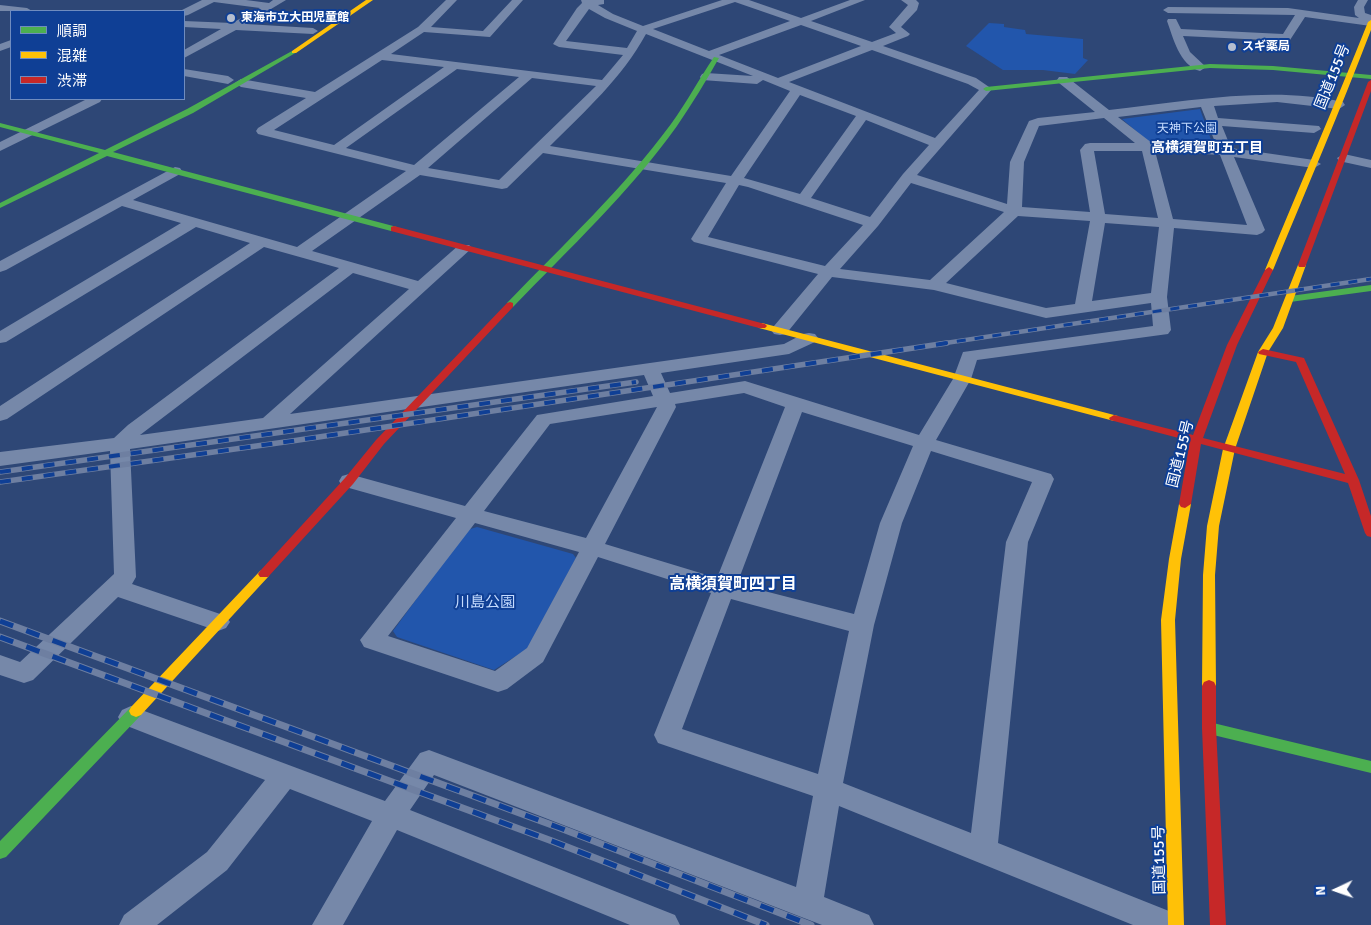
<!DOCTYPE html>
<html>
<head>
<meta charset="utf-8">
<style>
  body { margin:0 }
  #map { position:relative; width:1371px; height:925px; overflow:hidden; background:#2e4776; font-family:Signika,"Noto Sans JP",sans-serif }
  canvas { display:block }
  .legend { position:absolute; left:10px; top:10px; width:175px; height:90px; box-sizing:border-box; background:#0f3f95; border:1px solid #6f8cbf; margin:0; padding:6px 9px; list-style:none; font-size:15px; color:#fff }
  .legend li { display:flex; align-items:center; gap:10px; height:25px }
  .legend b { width:25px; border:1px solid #6f8cbf }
  .north { position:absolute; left:1311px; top:865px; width:50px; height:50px; -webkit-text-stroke:4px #0f3f95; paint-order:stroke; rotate:267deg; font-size:14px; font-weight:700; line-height:20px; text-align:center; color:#fff }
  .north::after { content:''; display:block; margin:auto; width:18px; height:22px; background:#fff; clip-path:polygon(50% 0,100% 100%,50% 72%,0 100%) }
</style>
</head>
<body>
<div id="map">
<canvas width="1371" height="925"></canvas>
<ul class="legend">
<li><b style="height:6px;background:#4caf50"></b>順調</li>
<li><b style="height:6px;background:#ffc107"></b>混雑</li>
<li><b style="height:6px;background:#c62828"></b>渋滞</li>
</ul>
<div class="north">N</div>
</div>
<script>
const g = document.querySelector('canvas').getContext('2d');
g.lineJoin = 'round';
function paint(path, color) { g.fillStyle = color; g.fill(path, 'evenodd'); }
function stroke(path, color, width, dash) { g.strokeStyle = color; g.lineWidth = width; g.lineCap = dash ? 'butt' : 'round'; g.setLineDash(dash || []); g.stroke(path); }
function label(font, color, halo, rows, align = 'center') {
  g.font = font + ' Signika,"Noto Sans JP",sans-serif'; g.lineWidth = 4; g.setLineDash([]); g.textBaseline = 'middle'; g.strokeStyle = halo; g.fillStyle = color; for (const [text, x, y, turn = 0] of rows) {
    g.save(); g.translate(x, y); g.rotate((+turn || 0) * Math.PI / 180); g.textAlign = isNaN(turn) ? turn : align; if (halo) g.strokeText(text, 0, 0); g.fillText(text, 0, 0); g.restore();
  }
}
paint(new Path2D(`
  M 989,23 L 1004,24 L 1004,27 L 1025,30 L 1026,34 L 1083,39 L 1083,58 L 1088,60 L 1075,74 L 1043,70 L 1003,70 L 966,46 Z
  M 1200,109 L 1214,148 L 1157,145 L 1150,143 L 1122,119 Z
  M 477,527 L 573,554 L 576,558 L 527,649 L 494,670 L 397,637 L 393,631 L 467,530 Z`), '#2256ac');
paint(new Path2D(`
  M 202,0 L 246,0 L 269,3 L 273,0 L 286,0 L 246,24 L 313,28 L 318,31 L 313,34 L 236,30 L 184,58 L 184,50 L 221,29 L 184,27 L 184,21 L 232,23 L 260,8 L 214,2 L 188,15 L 184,16 L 184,11 L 180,11 Z
  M 446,0 L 457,0 L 431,27 L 483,31 L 512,0 L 523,0 L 490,37 L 424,32 L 391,54 L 602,80 L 623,55 L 559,47 L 553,44 L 577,8 L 582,3 L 581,0 L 604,0 L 604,4 L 598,5 L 613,14 L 643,26 L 722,0 L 749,0 L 801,18 L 850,0 L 865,0 L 811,21 L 872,42 L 896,33 L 889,27 L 908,5 L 901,0 L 916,0 L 919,3 L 917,10 L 901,27 L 910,34 L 908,36 L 883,46 L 976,78 L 992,89 L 917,175 L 1007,204 L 1010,162 L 1029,121 L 1038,118 L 1095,112 L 1059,83 L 1057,80 L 1059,77 L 1067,77 L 1109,110 C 1182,102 1272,85 1343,102 L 1345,105 L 1339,109 L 1277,102 L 1214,106 L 1218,118 L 1319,126 L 1321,129 L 1314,133 L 1222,126 L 1231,148 L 1314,160 L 1321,164 L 1314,168 L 1234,157 L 1265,230 L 1262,233 L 1257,235 L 1174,228 L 1167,297 L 1171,330 L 1168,334 L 977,360 L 971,379 L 936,440 L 1051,474 L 1054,479 L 1028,542 L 998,843 L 1179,915 L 1184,925 L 1133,925 L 839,806 L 824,897 L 869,915 L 874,925 L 822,925 L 434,775 L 410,810 L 675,915 L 680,925 L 630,925 L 397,830 L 343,925 L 312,925 L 372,821 L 290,789 L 227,870 L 157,925 L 119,925 L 124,915 L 207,852 L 265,780 L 122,724 L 118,717 L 122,710 L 131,706 L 385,801 L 420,753 L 429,750 L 796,887 L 813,796 L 658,743 L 654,735 L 711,593 L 598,557 L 543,662 L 507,689 L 498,692 L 364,647 L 360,640 L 456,518 L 342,486 L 339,481 L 342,476 L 349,474 L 465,506 L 537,415 L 653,396 L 644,375 L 130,449 L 136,577 L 132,584 L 226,616 L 230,622 L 226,628 L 218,631 L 118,597 L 33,680 L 24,683 L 0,675 L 0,655 L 20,662 L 114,574 L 110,451 L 0,466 L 0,452 L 114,438 L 128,425 L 339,268 L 264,247 L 7,419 L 0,421 L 0,406 L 250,243 L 196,227 L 6,342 L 0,343 L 0,331 L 181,223 L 122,206 L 6,270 L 0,272 L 0,261 L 175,167 L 180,168 L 182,171 L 180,174 L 133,200 L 297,247 L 406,171 L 258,134 L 256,131 L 258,128 L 306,98 L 241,87 L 235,83 L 241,79 L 315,92 L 418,27 ZM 735,2 L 790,21 L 709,51 L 653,29 ZM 589,9 L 605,18 L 637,31 L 627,48 L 566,41 ZM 801,25 L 861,46 L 778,78 L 719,55 ZM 646,34 L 753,76 L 706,73 L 702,74 L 700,77 L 702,80 L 757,84 L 763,80 L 790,91 L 731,176 L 550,146 C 585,111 622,78 646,34 ZM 872,50 L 968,84 L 979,90 L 935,138 L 789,82 ZM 382,60 L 444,67 L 334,145 L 274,130 ZM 457,69 L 519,77 L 414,165 L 346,148 ZM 532,78 L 596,86 L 499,180 L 428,168 ZM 800,95 L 856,116 L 800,194 L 744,178 ZM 1201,107 L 1217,147 L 1152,143 L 1118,117 ZM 1104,118 L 1135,143 L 1090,143 L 1085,144 L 1080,150 L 1090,212 L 1022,207 L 1024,162 L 1039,126 ZM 866,120 L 929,145 L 903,174 L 870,217 L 811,198 ZM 1094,151 L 1142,151 L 1158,218 L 1105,214 ZM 1155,151 L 1220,155 L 1247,225 L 1173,219 ZM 543,153 L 726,183 L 691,239 L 694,242 L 818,274 L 774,326 L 771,330 L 774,334 L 780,335 L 786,334 L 832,277 L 934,290 L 1046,318 L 1151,303 L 1153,326 L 963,352 L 953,379 L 919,435 L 745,381 L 670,393 L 661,373 L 789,354 L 815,342 L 818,338 L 815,334 L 809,333 L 803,334 L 784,344 L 290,414 L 472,248 L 469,245 L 459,245 L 418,281 L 312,251 L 420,175 L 502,189 L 507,188 ZM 911,183 L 1004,212 L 930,280 L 840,269 L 878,226 ZM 739,185 L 748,187 L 863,225 L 825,266 L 708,237 ZM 1018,216 L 1090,221 L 1075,304 L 1046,308 L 946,283 ZM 1105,223 L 1159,227 L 1151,293 L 1092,301 ZM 353,273 L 409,289 L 263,418 L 140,435 ZM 744,393 L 785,407 L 717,578 L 605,544 L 676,407 L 675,404 ZM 657,407 L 586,538 L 484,511 L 550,424 ZM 802,412 L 913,446 L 880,523 L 854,614 L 737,584 ZM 931,451 L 1032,482 L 1006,542 L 971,833 L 843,783 L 874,625 L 902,523 ZM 475,523 L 579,552 L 527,648 L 495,671 L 388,636 ZM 731,599 L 849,631 L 818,774 L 682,729 Z
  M 1358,0 L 1368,0 L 1364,7 L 1365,13 L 1371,15 L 1371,26 L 1305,17 L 1290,40 L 1286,41 L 1183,36 L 1190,52 L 1206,67 L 1200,71 C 1179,65 1173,37 1167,21 L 1168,19 L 1176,19 L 1181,29 L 1283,34 L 1295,15 L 1168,13 L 1163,10 L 1168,7 L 1288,8 L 1359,18 L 1355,15 L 1354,7 Z
  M 0,5 L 27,8 L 32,11 L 0,11 Z
  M 11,40 L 11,47 L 0,51 L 0,44 Z
  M 184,69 L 228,76 L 234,80 L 228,84 L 184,76 Z
  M 87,99 L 102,99 L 100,102 L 0,151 L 0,142 Z
  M 1344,154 L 1371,160 L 1371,168 L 1339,161 L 1337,158 Z`), '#7688a9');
paint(new Path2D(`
  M 292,51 L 297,52 L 193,113 L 113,152 L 397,227 L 397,231 L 391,231 L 107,156 L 0,208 L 0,203 L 99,153 L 0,127 L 0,123 L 105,150 L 187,109 Z
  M 714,57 L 719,58 C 706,81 692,104 677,126 C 630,192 569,249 513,307 L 507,307 L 507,303 C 563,245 623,189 671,124 C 687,102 699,79 714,57 Z
  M 1210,64 L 1273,66 L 1371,75 L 1371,79 L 1273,70 L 1210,68 L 986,91 L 983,89 L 986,87 Z
  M 1371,285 L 1371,291 L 1290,302 L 1285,299 L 1290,296 Z
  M 136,705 L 141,707 L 143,711 L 141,715 L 6,857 L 0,859 L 0,841 L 131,707 Z
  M 1209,722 L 1371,761 L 1371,773 L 1209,734 L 1204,732 L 1202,728 L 1204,724 Z`), '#4caf50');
paint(new Path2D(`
  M 366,0 L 373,0 L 296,53 L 292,53 L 292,51 Z
  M 1371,20 L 1371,30 C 1340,111 1306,190 1273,270 L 1269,273 L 1266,272 L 1265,270 C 1299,187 1335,105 1368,22 Z
  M 1302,262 L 1306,265 L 1283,328 L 1268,352 L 1235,449 L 1219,526 L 1215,575 L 1216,686 L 1214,690 L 1209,692 L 1204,690 L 1202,686 L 1203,575 L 1207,526 L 1223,449 L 1258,352 L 1273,328 L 1298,265 Z
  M 762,323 L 1118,416 L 1119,418 L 1114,421 L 759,328 L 757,326 L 759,324 Z
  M 1185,500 L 1191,504 L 1181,559 L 1175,620 L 1184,925 L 1168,925 L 1161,620 L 1169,559 L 1179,504 Z
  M 264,569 L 268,571 L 270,574 L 268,577 L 141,715 L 136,717 L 131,715 L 129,711 L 131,707 L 260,571 Z`), '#ffc107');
paint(new Path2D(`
  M 1371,80 L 1371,91 L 1306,265 L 1305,267 L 1299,267 L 1298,265 L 1368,82 Z
  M 394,226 L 765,324 L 767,326 L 765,328 L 759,328 L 391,231 L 391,227 Z
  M 1269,267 L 1273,270 L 1237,345 L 1203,438 L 1345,474 L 1296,362 L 1259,354 L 1258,352 L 1263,349 L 1304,358 L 1359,480 L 1371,516 L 1371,537 L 1367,536 L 1365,533 L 1348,483 L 1201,444 L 1191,504 L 1185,508 L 1181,507 L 1179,504 L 1190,441 L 1110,420 L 1109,418 L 1114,415 L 1193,435 L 1227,345 L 1265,270 Z
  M 510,302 L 513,303 L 513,307 L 384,444 L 353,484 L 268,577 L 260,577 L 258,574 L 260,571 L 345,478 L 376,440 L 507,303 Z
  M 1209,680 L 1214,682 L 1216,686 L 1216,728 L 1226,925 L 1210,925 L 1202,728 L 1202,686 L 1204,682 Z`), '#c62828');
const railFar2 = new Path2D(`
  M 939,344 L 1371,279`);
const railFar1 = new Path2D(`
  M 0,472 L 636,382
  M 0,482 L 292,441 L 947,343`);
const rail = new Path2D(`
  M 0,621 L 560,828 L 811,925
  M 0,637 L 552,841 L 766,925`);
stroke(railFar2, '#6e7fa1', 4.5);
stroke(railFar1, '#6e7fa1', 5.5);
stroke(rail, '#6e7fa1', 7);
stroke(railFar2, '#0f3f95', 3, [9]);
stroke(railFar1, '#0f3f95', 4, [11]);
stroke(rail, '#0f3f95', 5, [14]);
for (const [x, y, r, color] of [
  [231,18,5,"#b6bfcf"],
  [1232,47,5,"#b6bfcf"]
]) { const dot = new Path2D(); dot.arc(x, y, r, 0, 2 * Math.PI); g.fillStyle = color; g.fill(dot); stroke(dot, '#0f3f95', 2); }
label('bold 12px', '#fff', '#0f3f95', [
  ["東海市立大田児童館",241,18],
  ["スギ薬局",1242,47]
], 'left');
label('12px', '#c5dbfe', '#0f3f95', [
  ["天神下公園",1187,129]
]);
label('bold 14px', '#fff', '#0f3f95', [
  ["高横須賀町五丁目",1207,148]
]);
label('15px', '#fff', '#0f3f95', [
  ["国道155号",1333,77,-68],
  ["国道155号",1181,454,-76],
  ["国道155号",1160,860,-91]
]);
label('15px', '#c5dbfe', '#0f3f95', [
  ["川島公園",485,603]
]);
label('bold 16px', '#fff', '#0f3f95', [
  ["高横須賀町四丁目",733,585]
]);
</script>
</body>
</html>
